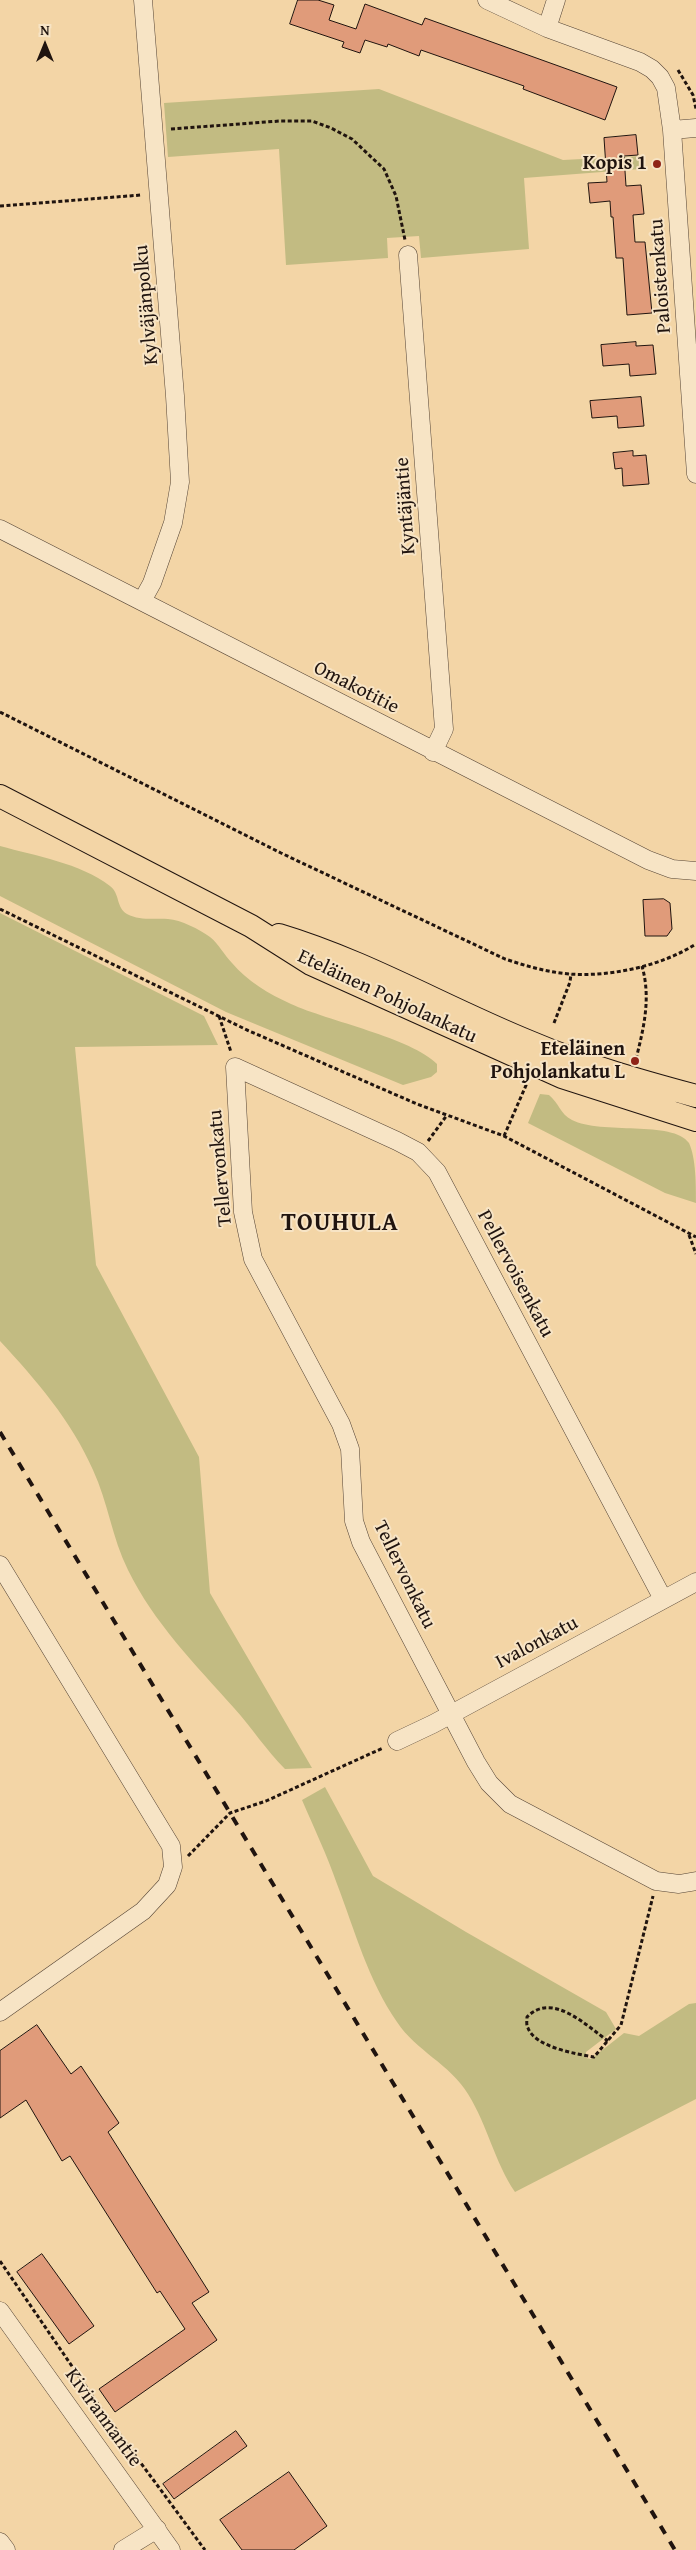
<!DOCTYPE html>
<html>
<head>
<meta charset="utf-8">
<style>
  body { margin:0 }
  #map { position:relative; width:696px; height:2550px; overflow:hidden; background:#f3d5a6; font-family:"Gentium Book Plus",serif }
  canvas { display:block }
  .north { position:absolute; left:20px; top:20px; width:50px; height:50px; -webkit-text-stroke:4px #f7e4c5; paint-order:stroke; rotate:0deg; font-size:14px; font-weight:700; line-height:20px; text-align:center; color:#20140f }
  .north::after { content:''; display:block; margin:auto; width:18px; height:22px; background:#20140f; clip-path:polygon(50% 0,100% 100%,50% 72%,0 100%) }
</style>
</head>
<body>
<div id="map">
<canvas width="696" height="2550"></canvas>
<div class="north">N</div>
</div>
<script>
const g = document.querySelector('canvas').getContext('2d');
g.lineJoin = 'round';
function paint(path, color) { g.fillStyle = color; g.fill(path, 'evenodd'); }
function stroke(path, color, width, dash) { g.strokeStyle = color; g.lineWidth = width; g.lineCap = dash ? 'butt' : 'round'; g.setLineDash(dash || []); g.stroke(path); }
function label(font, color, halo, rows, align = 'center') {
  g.font = font + ' "Gentium Book Plus",serif'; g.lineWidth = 4; g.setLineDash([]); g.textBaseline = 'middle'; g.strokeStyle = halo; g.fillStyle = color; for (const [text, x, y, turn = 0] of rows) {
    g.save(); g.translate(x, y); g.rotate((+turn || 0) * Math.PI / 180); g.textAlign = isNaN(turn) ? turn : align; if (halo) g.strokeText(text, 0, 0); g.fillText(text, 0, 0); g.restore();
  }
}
paint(new Path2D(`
  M 379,89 L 563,160 L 641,156 L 641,169 L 524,178 L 529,249 L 421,258 L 419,236 L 387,238 L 388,258 L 286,265 L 279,149 L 168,157 L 164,103 Z
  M 0,846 C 36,856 80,863 110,886 C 120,893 116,908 127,914 C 140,921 155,918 168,919 C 181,920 199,929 210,937 C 219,944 224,955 232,963 C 247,981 269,994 291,1004 C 328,1021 412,1038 437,1064 L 437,1072 L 431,1077 L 403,1085 L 226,1012 L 0,896 Z
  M 0,913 L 204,1016 L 218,1045 L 75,1047 L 96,1265 L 199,1457 L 210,1593 L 312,1768 L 285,1769 C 266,1750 252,1728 234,1708 C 195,1664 154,1623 128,1570 C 112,1538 108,1502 93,1470 C 71,1420 36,1380 0,1341 Z
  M 540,1094 L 549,1095 C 559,1103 560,1114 572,1120 C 601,1135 673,1120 689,1143 C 696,1158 696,1185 696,1203 L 665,1193 L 528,1123 Z
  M 325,1787 L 373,1876 L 466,1932 L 606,2012 L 616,2029 L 586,2052 L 586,2058 L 591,2059 L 624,2033 L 639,2036 L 689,2004 L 696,2003 L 696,2099 L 515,2192 C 494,2161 488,2126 468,2094 C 450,2064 416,2051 397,2022 C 368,1980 355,1931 337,1884 C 327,1855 314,1828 302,1800 Z`), '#c2bb82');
const building = new Path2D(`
  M 298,0 L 318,0 L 334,5 L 329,20 L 356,29 L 365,4 L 422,25 L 425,18 L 617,87 L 605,120 L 523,89 L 524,86 L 421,50 L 419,56 L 388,44 L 387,47 L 365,40 L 360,53 L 342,47 L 344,42 L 290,24 Z
  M 636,135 L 638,155 L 624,156 L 626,186 L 641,185 L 644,214 L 633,215 L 635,242 L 645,242 L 652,313 L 627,315 L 623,258 L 616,258 L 613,217 L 611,217 L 610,201 L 590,203 L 588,183 L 607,182 L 604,138 Z
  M 636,342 L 636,346 L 653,345 L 656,374 L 630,376 L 629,364 L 603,366 L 601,345 Z
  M 641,397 L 644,426 L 618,428 L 617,416 L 592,418 L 590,401 Z
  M 633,451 L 633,456 L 646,455 L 649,484 L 623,486 L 622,468 L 615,469 L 613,453 Z
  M 664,899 L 670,903 L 672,929 L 667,936 L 645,936 L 643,900 Z
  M 37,2025 L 71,2074 L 81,2066 L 119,2123 L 108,2132 L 209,2292 L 192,2303 L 217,2340 L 115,2412 L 99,2389 L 185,2329 L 160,2291 L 157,2293 L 70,2156 L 62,2161 L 26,2100 L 0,2118 L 0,2051 Z
  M 42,2254 L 94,2326 L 69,2344 L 17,2272 Z
  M 236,2431 L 247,2446 L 174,2499 L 163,2484 Z
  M 289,2472 L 327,2526 L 294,2550 L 242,2550 L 220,2520 Z`);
paint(building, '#e09b7a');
stroke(building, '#20140f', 1);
const minor = new Path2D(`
  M 487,0 L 547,28 L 640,62 L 652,69 L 660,77 L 666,88 L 672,130 L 696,474
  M 547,28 L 556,0
  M 672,130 L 696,128
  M 408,255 L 444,729 L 433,752
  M 0,529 L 648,860 L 672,869 L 696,871
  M 142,601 L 152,583 L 173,523 L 180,482 L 175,396 L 143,0
  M 0,1565 L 171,1846 L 173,1867 L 167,1885 L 143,1911 L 0,2012
  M 663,1599 L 437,1172 L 418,1152 L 397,1141 L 235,1067 L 243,1212 L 253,1259 L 341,1424 L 350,1449 L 354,1521 L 361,1542 L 476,1762 L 489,1783 L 510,1804 L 656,1881 L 679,1884 L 696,1881
  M 397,1741 L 433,1724 L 696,1582
  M 0,2311 L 171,2550
  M 0,2542 L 6,2550
  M 123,2550 L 157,2529`);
const major = new Path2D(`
  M 0,796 L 251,926 L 311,964 L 562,1077 L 696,1120
  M 279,935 C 366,961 446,1008 530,1042 C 584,1065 640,1081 696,1096`);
stroke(minor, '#554435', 19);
stroke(major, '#20140f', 24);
stroke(new Path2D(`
  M 678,70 L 693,95 L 696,109
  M 171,129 L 280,121 L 312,121 L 331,128 L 352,139 L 384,169 L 396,196 L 405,240
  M 0,206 L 141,195
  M 0,712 L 281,853 L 505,959 C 526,966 547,972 569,974 C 611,977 661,966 696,944
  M 0,909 L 247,1030 L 417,1104 L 504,1136 L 696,1237
  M 219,1016 L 231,1052
  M 554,1023 L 570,982 L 571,974
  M 636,1059 C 644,1027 651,998 642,966
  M 504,1136 L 527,1083
  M 428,1141 L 447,1115
  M 689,1235 L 696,1254
  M 188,1856 L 230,1813 L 266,1801 L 383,1748
  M 608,2041 C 587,2026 552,1991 527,2017 C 527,2020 526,2025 528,2028 C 535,2047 576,2054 594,2057 L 621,2025 L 653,1896
  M 0,2261 L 104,2413 L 205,2550`), '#20140f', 3, [4, 2.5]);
stroke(minor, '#f7e4c5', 18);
stroke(major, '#f3d5a6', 22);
stroke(new Path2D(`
  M 0,1432 L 675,2550`), '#20140f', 4, [9, 9]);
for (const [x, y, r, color] of [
  [657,164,5,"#8f2418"],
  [635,1061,5,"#8f2418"]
]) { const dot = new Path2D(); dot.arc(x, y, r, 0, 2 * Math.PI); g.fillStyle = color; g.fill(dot); stroke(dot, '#f7e4c5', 2); }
label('bold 20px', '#20140f', '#f7e4c5', [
  ["Kopis 1",647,164],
  ["Eteläinen",625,1050],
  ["Pohjolankatu L",625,1073]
], 'right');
label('20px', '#20140f', '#f7e4c5', [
  ["Paloistenkatu",661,276,-94],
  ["Kylväjänpolku",147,305,-95],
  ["Kyntäjäntie",406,506,-94],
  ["Omakotitie",356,688,27],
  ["Eteläinen Pohjolankatu",387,997,25],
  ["Tellervonkatu",221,1168,-95],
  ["Pellervoisenkatu",515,1274,62],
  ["Tellervonkatu",404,1575,64],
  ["Ivalonkatu",537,1643,-28],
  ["Kivirannantie",103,2418,54]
]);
g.letterSpacing = '1px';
label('bold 25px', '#20140f', '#f7e4c5', [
  ["TOUHULA",340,1224]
]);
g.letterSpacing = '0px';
</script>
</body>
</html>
